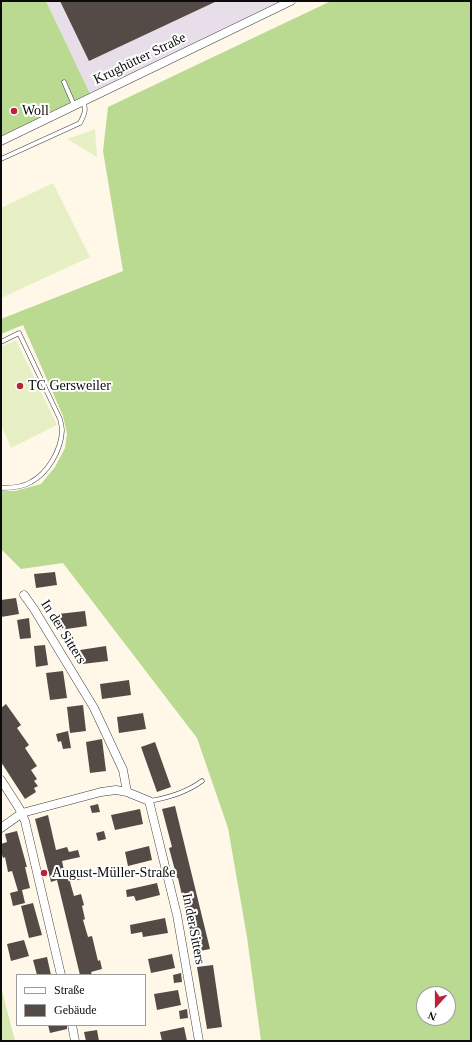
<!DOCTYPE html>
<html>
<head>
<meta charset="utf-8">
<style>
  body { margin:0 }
  #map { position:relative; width:472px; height:1042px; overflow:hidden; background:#fff8e9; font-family:"Times New Roman",serif }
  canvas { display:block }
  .frame { position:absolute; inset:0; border:2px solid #0b0b0b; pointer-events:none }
  .legend { position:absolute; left:16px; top:974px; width:130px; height:52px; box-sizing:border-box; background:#fff; border:1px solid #9d9d9d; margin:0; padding:5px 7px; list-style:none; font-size:12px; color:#0b0b0b }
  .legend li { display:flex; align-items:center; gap:8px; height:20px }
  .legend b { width:20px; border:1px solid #9d9d9d }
  .north { position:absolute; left:416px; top:986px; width:40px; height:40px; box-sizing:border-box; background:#fff; border:1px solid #9d9d9d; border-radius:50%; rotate:201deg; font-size:11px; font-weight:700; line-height:16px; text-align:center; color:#0b0b0b }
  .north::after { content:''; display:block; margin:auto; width:14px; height:18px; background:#bd2138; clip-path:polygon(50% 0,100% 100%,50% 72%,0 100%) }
</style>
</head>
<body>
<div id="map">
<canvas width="472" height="1042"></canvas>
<div class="frame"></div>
<ul class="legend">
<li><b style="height:5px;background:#fff"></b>Straße</li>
<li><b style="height:11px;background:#544b47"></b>Gebäude</li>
</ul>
<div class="north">N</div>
</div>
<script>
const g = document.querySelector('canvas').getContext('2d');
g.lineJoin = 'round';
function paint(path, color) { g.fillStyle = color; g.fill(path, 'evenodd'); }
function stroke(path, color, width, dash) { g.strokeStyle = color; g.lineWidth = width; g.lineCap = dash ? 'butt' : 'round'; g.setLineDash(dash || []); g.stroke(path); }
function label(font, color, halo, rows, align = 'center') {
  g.font = font + ' "Times New Roman",serif'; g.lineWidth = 4; g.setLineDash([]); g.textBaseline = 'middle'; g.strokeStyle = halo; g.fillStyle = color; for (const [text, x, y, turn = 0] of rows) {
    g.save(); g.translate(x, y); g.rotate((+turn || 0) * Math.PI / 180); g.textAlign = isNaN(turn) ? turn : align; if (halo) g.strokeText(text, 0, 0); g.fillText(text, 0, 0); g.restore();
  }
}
paint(new Path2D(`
  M 46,1 L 283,1 L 92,98 Z`), '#e8deea');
paint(new Path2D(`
  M 1,987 L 15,1041 L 1,1041 Z`), '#d5e9b2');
paint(new Path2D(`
  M 1,1 L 46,1 L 92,98 L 1,140 Z
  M 331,1 L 471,1 L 471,1041 L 261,1041 L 247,937 L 228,828 L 197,738 L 63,563 L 21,569 L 1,549 L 1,491 L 15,491 L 41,484 L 55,467 L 65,448 L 67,434 L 63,416 L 23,325 L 1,334 L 1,319 L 123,271 L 103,151 L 108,107 ZM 424,994 L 448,994 L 448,1018 L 424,1018 Z`), '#bada91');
paint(new Path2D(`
  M 95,129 L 97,157 L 67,139 Z
  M 53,183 L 90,257 L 1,298 L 1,208 Z
  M 16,340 L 57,425 L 11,448 L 1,425 L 1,347 Z`), '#e6f0c4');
paint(new Path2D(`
  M 60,1 L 217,1 L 89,61 Z
  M 55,572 L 57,585 L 36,588 L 34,574 Z
  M 16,598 L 19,614 L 1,617 L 1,600 Z
  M 85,611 L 87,626 L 60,630 L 58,614 Z
  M 29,618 L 31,638 L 20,639 L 17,620 Z
  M 45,645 L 48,665 L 36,667 L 34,646 Z
  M 106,646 L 108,661 L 82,664 L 80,650 Z
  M 63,671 L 67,698 L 50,700 L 46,673 Z
  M 129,680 L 131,695 L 102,699 L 100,684 Z
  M 6,704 L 21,725 L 17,728 L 29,745 L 25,748 L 37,766 L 31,770 L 37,779 L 34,781 L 38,786 L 34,788 L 36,792 L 25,799 L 1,762 L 1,708 Z
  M 83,705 L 86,731 L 70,733 L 67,707 Z
  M 143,713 L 146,729 L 119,733 L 117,717 Z
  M 68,731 L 71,748 L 63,749 L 61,741 L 58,742 L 56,734 Z
  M 102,739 L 106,771 L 90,773 L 86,742 Z
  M 155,742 L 171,787 L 157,792 L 141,747 Z
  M 98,804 L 100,812 L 92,813 L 90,806 Z
  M 175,806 L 210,949 L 195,952 L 178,878 L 177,878 L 169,848 L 172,847 L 162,809 Z
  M 140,809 L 143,824 L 115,830 L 111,815 Z
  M 48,815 L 56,850 L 67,847 L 69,852 L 78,850 L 80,857 L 62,861 L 65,875 L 83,870 L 85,878 L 70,882 L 74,896 L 81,894 L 84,905 L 82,906 L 85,919 L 83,920 L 88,937 L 92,936 L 98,961 L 100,960 L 102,969 L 91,972 L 92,975 L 80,975 L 57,880 L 51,882 L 35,819 Z
  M 17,831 L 27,867 L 25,867 L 30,888 L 22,890 L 25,903 L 13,906 L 10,893 L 18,891 L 12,871 L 8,872 L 5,857 L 3,858 L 1,851 L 1,844 L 7,842 L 5,834 Z
  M 104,831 L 106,839 L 98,841 L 96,833 Z
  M 149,846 L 152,860 L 128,866 L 125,852 Z
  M 157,883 L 160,895 L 136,901 L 134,896 L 127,897 L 126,890 Z
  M 33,903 L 42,935 L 29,938 L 21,906 Z
  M 165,918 L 168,933 L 143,937 L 142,932 L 131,934 L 130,925 Z
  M 24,940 L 29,956 L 11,961 L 7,944 Z
  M 172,954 L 175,968 L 151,973 L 148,959 Z
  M 47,957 L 51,975 L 37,975 L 33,960 Z
  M 213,965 L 222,1027 L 207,1029 L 197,967 Z
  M 181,973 L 182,982 L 174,983 L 173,975 Z
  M 178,990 L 181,1005 L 157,1010 L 154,994 Z
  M 187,1009 L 188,1018 L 180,1019 L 179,1011 Z
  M 48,1025 L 67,1025 L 67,1029 L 50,1033 Z
  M 184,1027 L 187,1041 L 162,1041 L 160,1032 Z
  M 97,1030 L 99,1041 L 86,1041 L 84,1032 Z`), '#544b47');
const lane = new Path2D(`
  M 64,82 L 74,105
  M 1,159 L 80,123 C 84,115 87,110 83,101
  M 1,342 L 19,333 L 60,419 C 61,423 62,427 62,431 C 61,450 48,473 31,482 C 23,487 11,488 1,488
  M 149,801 C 168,798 187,792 202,781`);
const street = new Path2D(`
  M 1,141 L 291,1
  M 24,595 L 34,609 L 94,708 L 123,770 L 127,792
  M 1,780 L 19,808 L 25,821 L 61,975
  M 1,828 L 22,813 L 101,792 L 116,790 L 127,792 L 149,801 L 177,915 L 199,1041
  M 72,1025 L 75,1041`);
stroke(lane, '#3e3e3e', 5);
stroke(street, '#3e3e3e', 9);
stroke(lane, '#fff', 4);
stroke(street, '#fff', 8);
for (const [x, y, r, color] of [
  [14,111,4,"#bd2138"],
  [20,386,4,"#bd2138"],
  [44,873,4,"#bd2138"]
]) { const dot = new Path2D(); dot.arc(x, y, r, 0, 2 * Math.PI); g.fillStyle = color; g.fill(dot); stroke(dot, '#fff', 1.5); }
label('14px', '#0b0b0b', '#fff', [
  ["Krughütter Straße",140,59,-26],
  ["In der Sitters",63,632,58],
  ["In der Sitters",193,929,79]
]);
label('14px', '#0b0b0b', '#fff', [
  ["Woll",22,111],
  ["TC Gersweiler",28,386],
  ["August-Müller-Straße",52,873]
], 'left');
</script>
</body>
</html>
